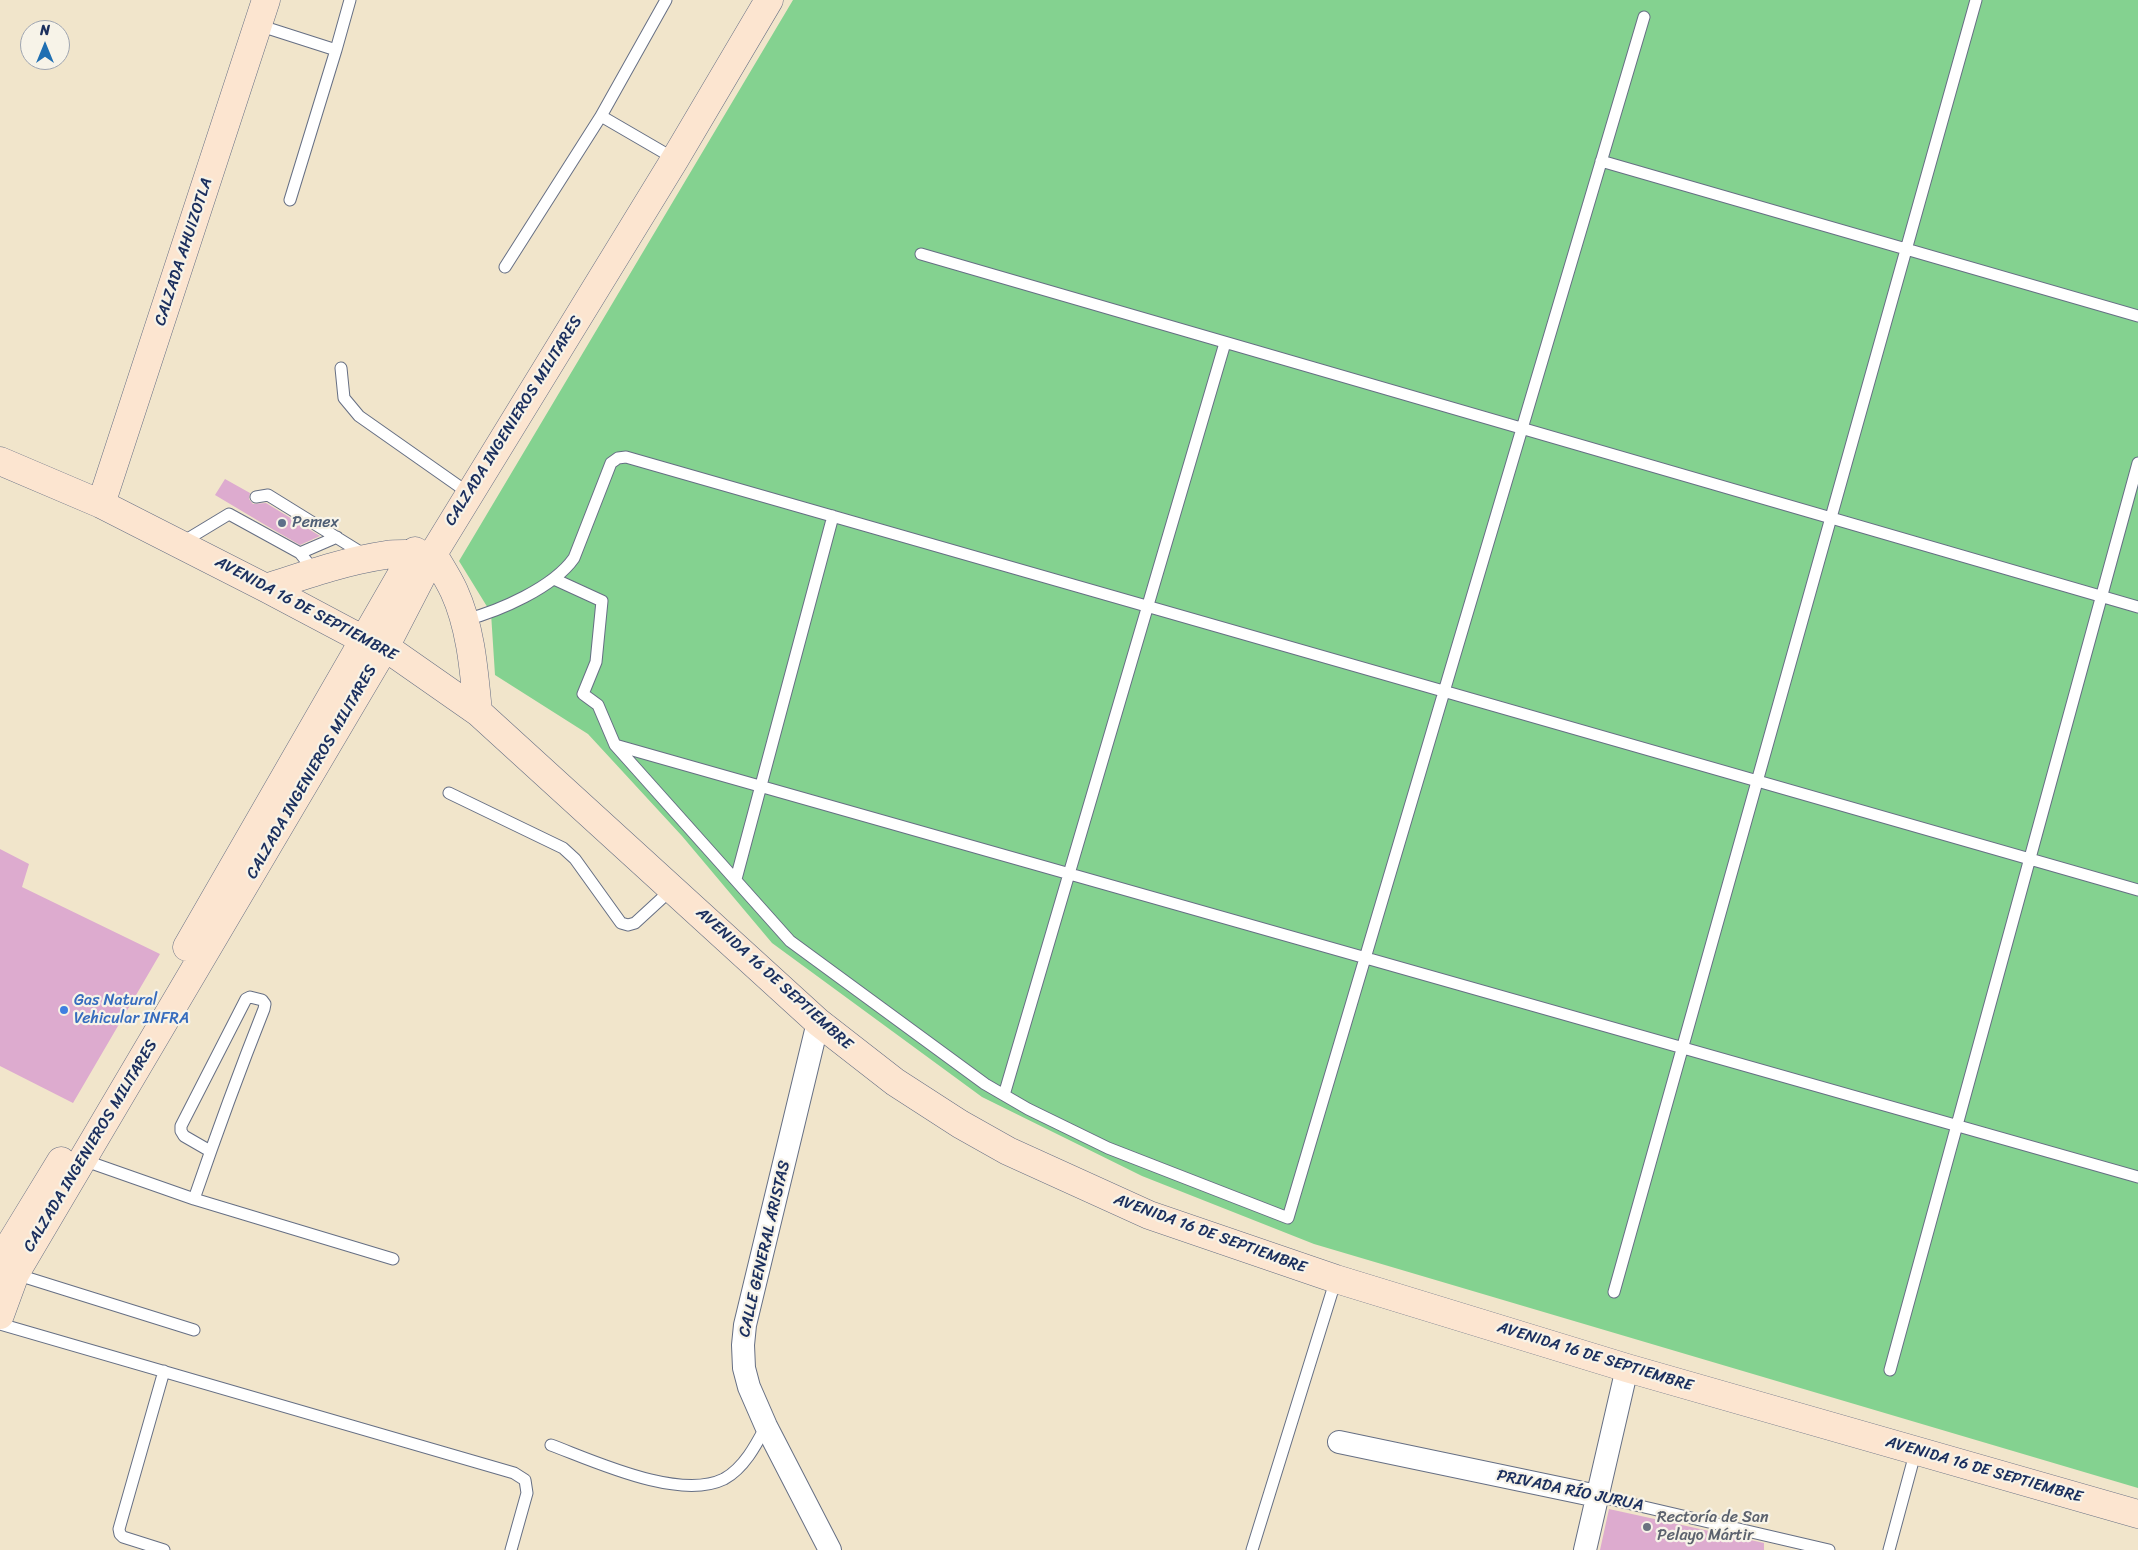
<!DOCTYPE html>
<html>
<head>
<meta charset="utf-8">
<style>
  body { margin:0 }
  #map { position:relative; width:2138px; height:1550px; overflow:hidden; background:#f1e5cb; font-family:Sriracha,sans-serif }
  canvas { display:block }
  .north { position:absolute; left:20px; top:20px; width:50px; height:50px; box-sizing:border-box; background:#f7f3e8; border:1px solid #9fa5b1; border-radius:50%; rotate:0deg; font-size:14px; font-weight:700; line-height:20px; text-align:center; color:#1b2f5e }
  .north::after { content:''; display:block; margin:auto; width:18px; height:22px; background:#1f6fb2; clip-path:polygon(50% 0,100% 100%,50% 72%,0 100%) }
</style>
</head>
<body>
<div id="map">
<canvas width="2138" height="1550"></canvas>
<div class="north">N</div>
</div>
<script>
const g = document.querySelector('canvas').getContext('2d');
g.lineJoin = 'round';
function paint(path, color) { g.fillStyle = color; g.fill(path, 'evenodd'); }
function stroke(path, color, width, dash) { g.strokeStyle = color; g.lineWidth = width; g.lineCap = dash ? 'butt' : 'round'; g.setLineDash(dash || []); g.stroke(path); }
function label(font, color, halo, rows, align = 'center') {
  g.font = font + ' Sriracha,sans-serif'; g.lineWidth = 4.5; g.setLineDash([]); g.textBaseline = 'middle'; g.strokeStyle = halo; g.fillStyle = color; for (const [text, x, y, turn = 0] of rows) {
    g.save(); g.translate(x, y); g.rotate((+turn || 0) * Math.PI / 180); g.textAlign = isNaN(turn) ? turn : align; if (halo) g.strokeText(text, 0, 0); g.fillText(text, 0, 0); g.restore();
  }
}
paint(new Path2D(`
  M 793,0 L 2138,0 L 2138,1488 L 1314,1244 L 1142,1176 L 982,1097 L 772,943 L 682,836 L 588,734 L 495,675 L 491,613 L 459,561 Z`), '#84d290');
paint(new Path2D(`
  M 225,479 L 250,493 L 249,499 L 253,504 L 266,503 L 320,536 L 300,545 L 267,526 L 215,495 Z
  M 0,849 L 29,864 L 22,887 L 160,954 L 73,1103 L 0,1066 Z
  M 1609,1509 L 1764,1543 L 1764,1550 L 1600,1550 Z`), '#ddabcf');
const lane = new Path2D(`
  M 666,0 L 601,116 L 675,159
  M 258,25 L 336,50 L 290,200
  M 336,50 L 350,0
  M 1601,161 L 2138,316
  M 921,254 L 2138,607
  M 505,267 L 601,116
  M 341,368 L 344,398 L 359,416 L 470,494
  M 256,497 L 268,495 L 365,555
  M 181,543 L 229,514 L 300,553 L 315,572
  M 300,553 L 337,537
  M 554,579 L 602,601 L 596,662 L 583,694 L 598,705 L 615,745 L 790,941 L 985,1084 L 1028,1109 L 1108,1148 L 1288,1218 L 1644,17
  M 465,620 C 499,611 553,588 574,558 L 611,463 L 618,458 L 626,457 L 2138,890
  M 615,745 L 2138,1177
  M 449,793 L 563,848 L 575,859 L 621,923 L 628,925 L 635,923 L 672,889
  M 736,879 L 833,516
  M 1004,1095 L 1225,343
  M 83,1160 L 194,1199 L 393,1259
  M 194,1199 C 216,1135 239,1072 264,1009 L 265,1004 L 262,1000 L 250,997 L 246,999 L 181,1126 L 181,1131 L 184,1136 L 210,1151
  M 15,1274 L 194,1330
  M 1614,1292 L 1976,0
  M 0,1324 L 514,1473 L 525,1480 L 527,1493 L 511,1550
  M 1890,1370 L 2138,463
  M 164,1371 L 119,1529 L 120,1534 L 123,1537 L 164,1550
  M 551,1445 C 594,1461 679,1501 724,1479 C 744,1468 756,1445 766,1426
  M 1597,1496 L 1829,1550
  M 1252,1550 L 1336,1279
  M 1889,1550 L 1916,1450`);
const street = new Path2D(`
  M 818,1022 L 745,1325 L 743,1345 L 744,1368 L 749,1387 L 766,1426 L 830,1550
  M 1339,1442 L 1597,1496
  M 1585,1550 L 1627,1368`);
const secondary = new Path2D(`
  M 0,461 L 101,504 L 266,588 L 364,640 L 385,647 L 478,712 L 818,1022 L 895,1082 L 960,1124 L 1008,1151 L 1149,1215 L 1336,1279 L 1627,1368 L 2138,1514
  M 101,504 L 266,0
  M 266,588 C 305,575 345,561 386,555 C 401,553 417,555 433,554 C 440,566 448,578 454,591 C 471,628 474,671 478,712
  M 187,947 L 415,551
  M 0,1261 L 61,1161
  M 0,1315 L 15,1274 L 385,647 L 433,554 L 675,159 L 769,0`);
stroke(lane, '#666f84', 13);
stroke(street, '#666f84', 24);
stroke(secondary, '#666f84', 29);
stroke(lane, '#fff', 11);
stroke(street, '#fff', 22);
stroke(secondary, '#fce5d0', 28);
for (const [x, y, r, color] of [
  [282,523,5,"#5c6f8a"],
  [64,1010,5,"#3f7fe0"],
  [1647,1527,5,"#6b7280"]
]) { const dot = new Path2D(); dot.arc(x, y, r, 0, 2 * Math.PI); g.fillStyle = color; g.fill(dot); stroke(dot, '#f7f3e8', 2); }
label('16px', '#1b2f5e', '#f7f3e8', [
  ["CALZADA AHUIZOTLA",184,252,-72],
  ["CALZADA INGENIEROS MILITARES",514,421,-58],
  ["AVENIDA 16 DE SEPTIEMBRE",306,609,28],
  ["CALZADA INGENIEROS MILITARES",312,772,-60],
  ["AVENIDA 16 DE SEPTIEMBRE",774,979,42],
  ["CALZADA INGENIEROS MILITARES",91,1146,-59],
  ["AVENIDA 16 DE SEPTIEMBRE",1210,1234,20],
  ["CALLE GENERAL ARISTAS",765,1249,-77],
  ["AVENIDA 16 DE SEPTIEMBRE",1595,1357,17],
  ["AVENIDA 16 DE SEPTIEMBRE",1984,1470,16],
  ["PRIVADA RÍO JURUA",1570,1491,12]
]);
label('16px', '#4e5e75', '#f7f3e8', [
  ["Pemex",292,523]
], 'left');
label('16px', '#366cbe', '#f7f3e8', [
  ["Gas Natural",74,1001],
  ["Vehicular INFRA",74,1019]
], 'left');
label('16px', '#5b616d', '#f7f3e8', [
  ["Rectoría de San",1657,1518],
  ["Pelayo Mártir",1657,1536]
], 'left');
</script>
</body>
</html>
